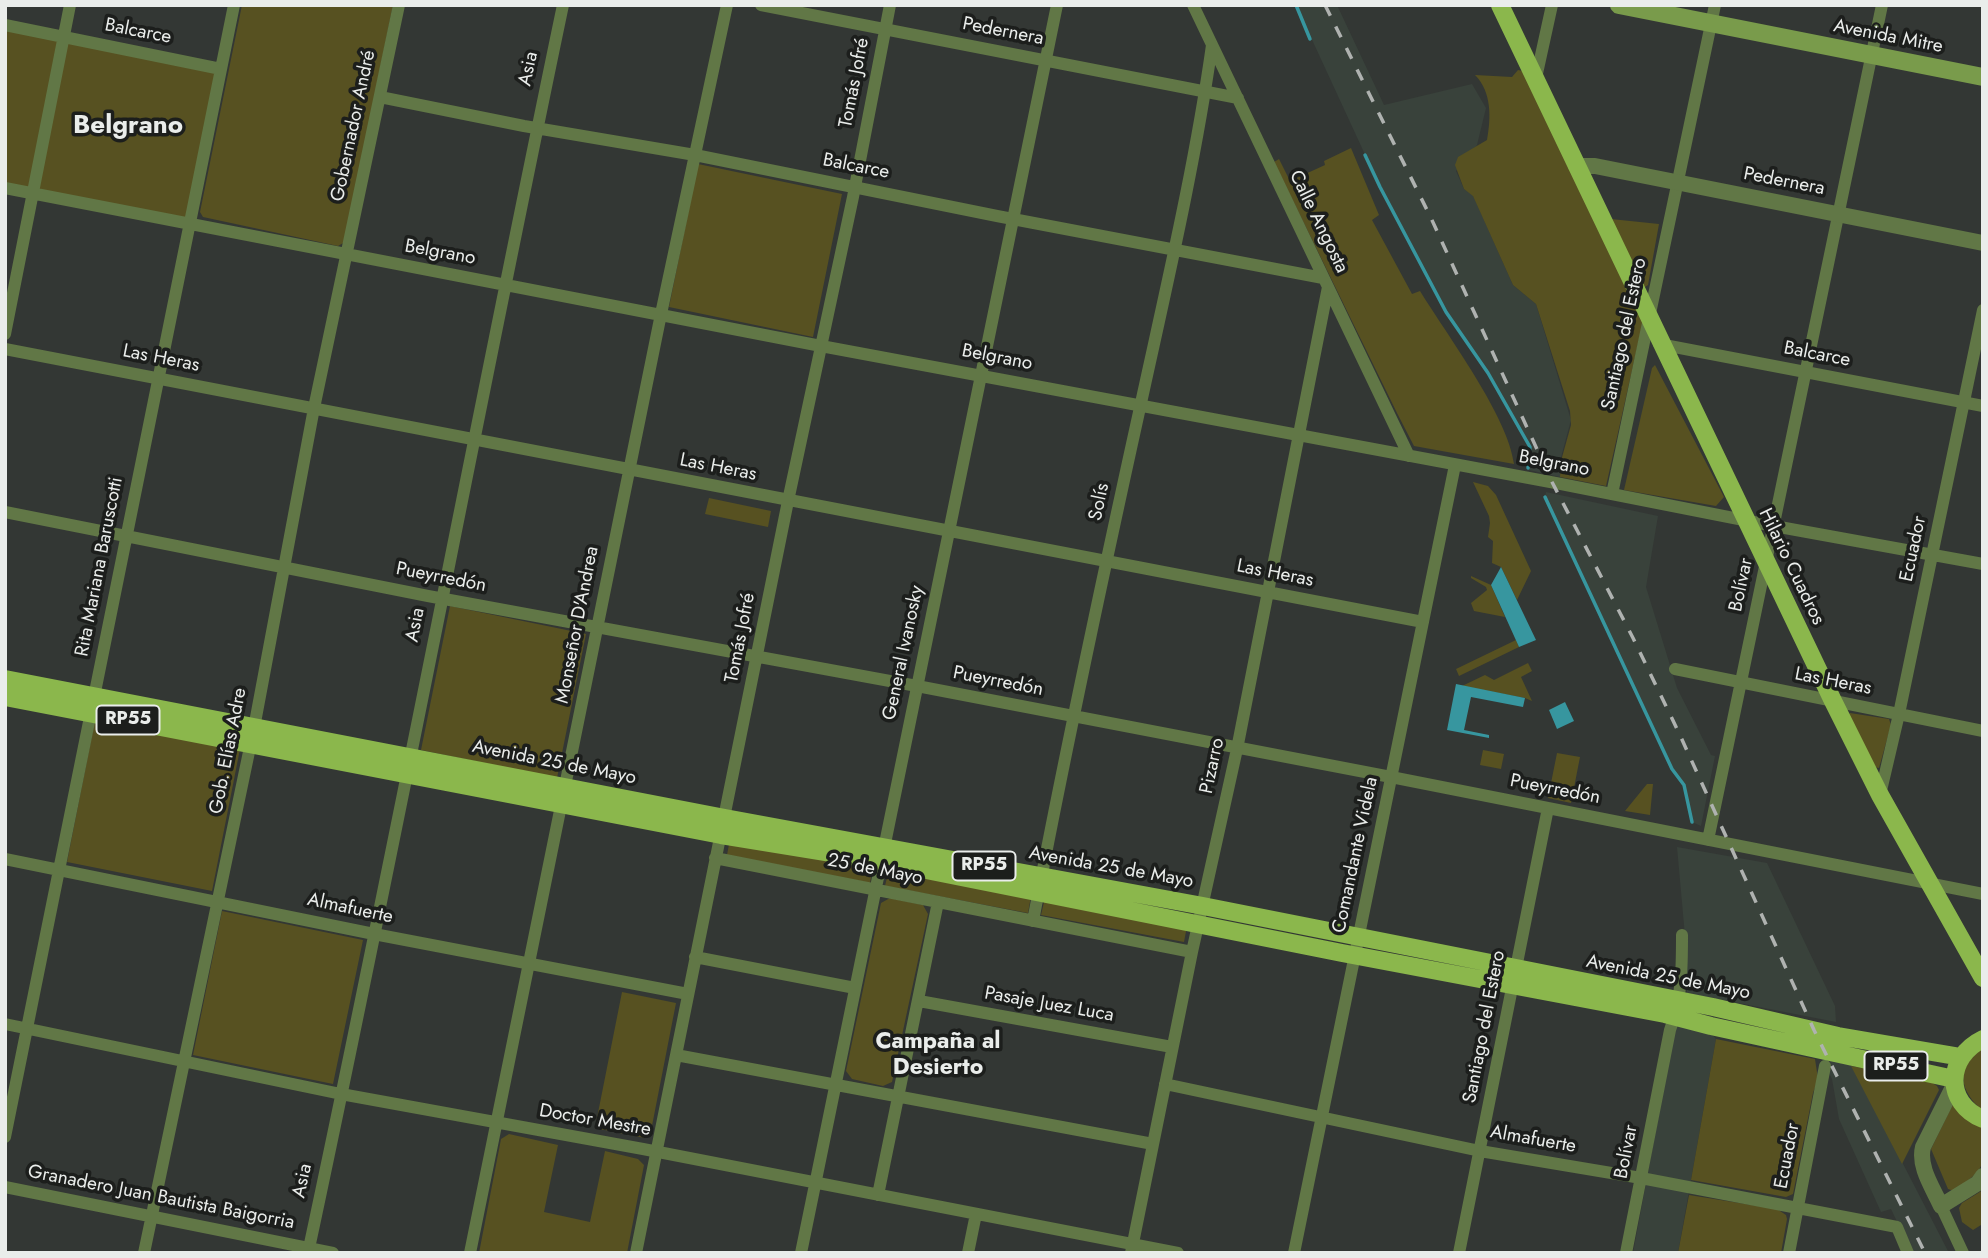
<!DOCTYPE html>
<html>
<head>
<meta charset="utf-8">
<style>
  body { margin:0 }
  #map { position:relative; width:1988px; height:1258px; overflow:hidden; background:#333734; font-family:Jost,sans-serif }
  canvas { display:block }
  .frame { position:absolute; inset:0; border:7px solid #eaedeb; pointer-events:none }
</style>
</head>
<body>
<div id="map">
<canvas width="1988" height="1258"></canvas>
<div class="frame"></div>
</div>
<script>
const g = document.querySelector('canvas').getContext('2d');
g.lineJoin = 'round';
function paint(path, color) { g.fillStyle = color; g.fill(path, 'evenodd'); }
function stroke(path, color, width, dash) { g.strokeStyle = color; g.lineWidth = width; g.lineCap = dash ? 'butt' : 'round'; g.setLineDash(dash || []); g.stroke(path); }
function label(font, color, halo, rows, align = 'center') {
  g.font = font + ' Jost,sans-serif'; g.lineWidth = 7; g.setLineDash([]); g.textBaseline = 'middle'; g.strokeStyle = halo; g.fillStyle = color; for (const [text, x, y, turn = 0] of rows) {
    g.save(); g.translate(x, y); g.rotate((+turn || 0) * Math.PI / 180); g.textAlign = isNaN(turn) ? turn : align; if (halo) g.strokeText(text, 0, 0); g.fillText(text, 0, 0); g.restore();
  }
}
paint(new Path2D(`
  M 1296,5 L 1337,5 L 1384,105 L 1472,84 L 1486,108 L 1477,145 L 1456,171 L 1464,189 L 1473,195 L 1513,285 L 1536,304 L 1571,420 L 1560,461 L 1560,477 L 1529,470 L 1528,468 L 1530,447 L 1488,373 L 1446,312 L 1380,187 Z
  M 1546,492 L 1658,516 L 1646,587 L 1677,688 L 1711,755 L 1715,756 L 1701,826 L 1692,822 L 1684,785 L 1672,769 L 1545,497 Z
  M 1677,847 L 1767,863 L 1835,1006 L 1836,1022 L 1687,993 L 1686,947 Z
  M 1681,1021 L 1710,1032 L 1716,1039 L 1678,1253 L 1633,1253 L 1675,1027 Z
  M 1821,1058 L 1850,1061 L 1949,1253 L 1912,1253 L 1891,1209 L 1881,1212 L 1839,1119 L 1832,1079 Z`), '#39423b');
paint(new Path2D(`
  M 242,5 L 393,5 L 345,242 L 338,246 L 203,217 L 200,212 Z
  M 5,25 L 221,69 L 189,223 L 5,188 Z
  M 1518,70 L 1527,72 L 1644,317 L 1606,486 L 1560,477 L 1561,461 L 1571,425 L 1570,411 L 1536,304 L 1513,285 L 1473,196 L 1464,189 L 1455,165 L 1458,157 L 1487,140 C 1491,118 1492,92 1475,75 L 1512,77 Z
  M 1351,148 L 1379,215 L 1372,220 L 1412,294 L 1420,291 C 1447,335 1508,416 1514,464 L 1414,446 L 1397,413 L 1274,162 L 1279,159 L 1290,181 L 1325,165 L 1324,161 Z
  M 698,164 L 842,194 L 813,337 L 669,307 Z
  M 1611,219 L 1659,224 L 1648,285 L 1645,287 L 1641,286 Z
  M 1655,365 L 1724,497 L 1716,506 L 1624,490 L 1652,368 Z
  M 1473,482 L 1488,486 L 1496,495 L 1531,571 L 1517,600 L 1501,567 L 1492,563 L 1493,541 L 1488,537 L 1490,523 L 1489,516 Z
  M 709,498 L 771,511 L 768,527 L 705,514 Z
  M 1471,576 L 1491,585 L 1505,617 L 1474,611 L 1471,603 L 1487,590 L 1486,587 L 1471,578 Z
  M 450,606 L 586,634 L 557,778 L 421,750 Z
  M 1516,640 L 1519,647 L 1459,676 L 1456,669 Z
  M 1528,663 L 1532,671 L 1521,677 L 1532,701 L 1525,698 L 1462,686 L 1485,675 L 1494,680 Z
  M 1850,713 L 1889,719 L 1891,725 L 1879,768 L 1874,767 L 1848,716 Z
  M 95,720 L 240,749 L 212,891 L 67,862 Z
  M 1483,750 L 1504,754 L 1501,769 L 1480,765 Z
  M 1557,753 L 1580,757 L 1571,803 L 1548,798 Z
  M 1647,784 L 1653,784 L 1650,815 L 1625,811 Z
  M 730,839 L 873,866 L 870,883 L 727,855 Z
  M 889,869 L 1031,896 L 1028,913 L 885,886 Z
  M 890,898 L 923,905 L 928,914 L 892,1082 L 883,1086 L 852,1079 L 846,1071 L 881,903 Z
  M 1045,898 L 1187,926 L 1184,942 L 1041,915 Z
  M 222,911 L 363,940 L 333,1084 L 193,1055 Z
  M 622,992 L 676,1003 L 650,1136 L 645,1138 L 595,1128 Z
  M 1716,1039 L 1815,1059 L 1818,1079 L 1813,1093 L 1793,1194 L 1786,1197 L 1691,1180 Z
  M 1983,1048 L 1983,1111 C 1959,1090 1955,1069 1983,1048 Z
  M 1851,1066 L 1928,1080 L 1937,1086 L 1939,1090 L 1902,1164 Z
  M 1956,1098 L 1983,1128 C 1983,1169 1988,1166 1954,1191 L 1948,1189 L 1931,1149 Z
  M 509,1134 L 558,1145 L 544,1212 L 590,1222 L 605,1151 L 638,1159 L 644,1165 L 627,1253 L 479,1253 L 501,1139 Z
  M 1983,1190 L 1981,1225 L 1973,1230 L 1962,1222 L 1959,1208 L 1962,1203 Z
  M 1689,1195 L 1777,1209 L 1786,1215 L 1787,1219 L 1781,1253 L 1678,1253 Z`), '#575121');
paint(new Path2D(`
  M 1501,567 L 1536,640 L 1519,647 L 1491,585 Z
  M 1456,684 L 1525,698 L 1523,707 L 1471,697 L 1464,730 L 1489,735 L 1489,738 L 1447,730 Z
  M 1565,702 L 1574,721 L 1557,729 L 1549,710 Z`), '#37969f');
stroke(new Path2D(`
  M 1296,5 L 1310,39
  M 1365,155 L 1380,187 L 1446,312 L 1488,373 L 1530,447 L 1528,468
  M 1545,497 L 1672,769 L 1684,785 L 1692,822`), '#37969f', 3.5);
stroke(new Path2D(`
  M 761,5 L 1238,98
  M 1193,5 L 1409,456
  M 5,25 L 221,69
  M 1536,78 L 1552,5
  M 380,97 L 524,126 L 695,155 L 997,216 L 1323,278
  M 5,188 L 821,346 L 1561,484 L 1774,526 L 1983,564
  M 5,334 L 70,5
  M 1659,344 L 1983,406
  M 5,349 L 1423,622
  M 1612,494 L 1715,5
  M 5,512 L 428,596 L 917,686 L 1391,777 L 1983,894
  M 1675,669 L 1983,731
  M 1880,795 L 1899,714 L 1983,310
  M 1708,840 L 1882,5
  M 715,858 L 1192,952
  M 5,859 L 374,934 L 688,994
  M 1033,921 C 1066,747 1103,575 1141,403 C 1167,284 1195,165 1212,45
  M 695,957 L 855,988
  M 919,1001 L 1172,1047
  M 5,1024 L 341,1094 L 643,1149 L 1178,1253
  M 676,1055 L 1153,1144
  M 1165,1084 L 1480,1151 L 1641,1178 L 1897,1227 L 1908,1253
  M 5,1137 L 234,5
  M 5,1187 L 333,1253
  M 878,1195 L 938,902
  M 1941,1206 L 1963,1253
  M 144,1253 L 254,728 L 314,408 L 399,5
  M 308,1253 C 397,838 476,421 563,5
  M 470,1253 L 661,314 L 727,5
  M 636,1253 L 788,501 L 853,197 L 890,5
  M 801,1253 L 1057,5
  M 968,1253 L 976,1214
  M 1131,1253 L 1192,952 L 1237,749 L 1328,287
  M 1294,1253 L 1455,465
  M 1459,1253 L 1548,808
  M 1626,1253 L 1670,1030 C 1682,998 1682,968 1682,935
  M 1789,1253 L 1825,1066`), '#617746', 12);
stroke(new Path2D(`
  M 1576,166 L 1595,166 L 1983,243
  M 1955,1083 L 1923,1147 C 1918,1167 1933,1188 1941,1206 L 1978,1183 L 1983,1176`), '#617746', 16);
stroke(new Path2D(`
  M 1619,5 L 1983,77`), '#799b4b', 18);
stroke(new Path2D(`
  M 1500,5 L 1833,701 L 1880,795 L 1983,978
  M 5,679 L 725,818 L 1203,906 L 1713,1007 L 1838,1036 L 1961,1057
  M 5,697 L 721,835 L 881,861 L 1342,953 L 1665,1014 L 1711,1026 L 1954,1079
  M 1983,1039 C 1946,1057 1944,1103 1983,1119`), '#8bb74c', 18);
stroke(new Path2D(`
  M 1325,5 L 1431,218 L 1552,482 L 1633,638 L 1679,733 L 1814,1030 L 1925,1253`), '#afb2b0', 3.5, [12, 12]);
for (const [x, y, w] of [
  [128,720,63],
  [984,866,63],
  [1896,1066,63]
]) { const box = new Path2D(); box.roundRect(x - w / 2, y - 14.5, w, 29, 5); g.fillStyle = '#1c1e1c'; g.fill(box); stroke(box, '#eaedeb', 2); }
label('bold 18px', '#eaedeb', null, [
  ["RP55",128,720],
  ["RP55",984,866],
  ["RP55",1896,1066]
]);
label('19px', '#eaedeb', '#1c1e1c', [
  ["Balcarce",138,32,11],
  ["Pedernera",1003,32,11],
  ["Avenida Mitre",1888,37,11],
  ["Asia",529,69,-78],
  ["Tomás Jofré",855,83,-79],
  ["Gobernador André",354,126,-78],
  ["Balcarce",856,167,11],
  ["Pedernera",1784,182,11],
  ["Calle Angosta",1318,222,64],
  ["Belgrano",440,253,10],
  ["Santiago del Estero",1625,334,-78],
  ["Balcarce",1817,355,11],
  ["Belgrano",997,358,11],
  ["Las Heras",161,359,11],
  ["Belgrano",1554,464,11],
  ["Las Heras",718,468,11],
  ["Solís",1100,502,-78],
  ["Ecuador",1914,549,-78],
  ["Rita Mariana Baruscotti",100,567,-79],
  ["Hilario Cuadros",1791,567,64],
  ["Las Heras",1275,574,11],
  ["Pueyrredón",441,578,11],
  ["Bolívar",1742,585,-78],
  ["Asia",416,625,-79],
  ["Monseñor D'Andrea",578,625,-79],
  ["Tomás Jofré",741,638,-79],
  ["General Ivanosky",904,653,-78],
  ["Pueyrredón",998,682,11],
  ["Las Heras",1833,682,11],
  ["Gob. Elías Adre",229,751,-79],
  ["Avenida 25 de Mayo",554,763,11],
  ["Pizarro",1213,766,-78],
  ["Pueyrredón",1555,790,11],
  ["Comandante Videla",1356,855,-78],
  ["Avenida 25 de Mayo",1111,868,10],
  ["25 de Mayo",875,870,11],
  ["Almafuerte",350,909,12],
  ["Avenida 25 de Mayo",1668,978,11],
  ["Pasaje Juez Luca",1049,1005,10],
  ["Santiago del Estero",1485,1027,-79],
  ["Doctor Mestre",595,1121,10],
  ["Almafuerte",1533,1140,10],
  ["Bolívar",1627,1152,-79],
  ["Ecuador",1788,1156,-79],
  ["Asia",303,1181,-78],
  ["Granadero Juan Bautista Baigorria",161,1198,11]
]);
label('bold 23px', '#eaedeb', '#1c1e1c', [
  ["Campaña al",938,1042],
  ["Desierto",938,1068]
]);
label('bold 26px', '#eaedeb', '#1c1e1c', [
  ["Belgrano",128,127]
]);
</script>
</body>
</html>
